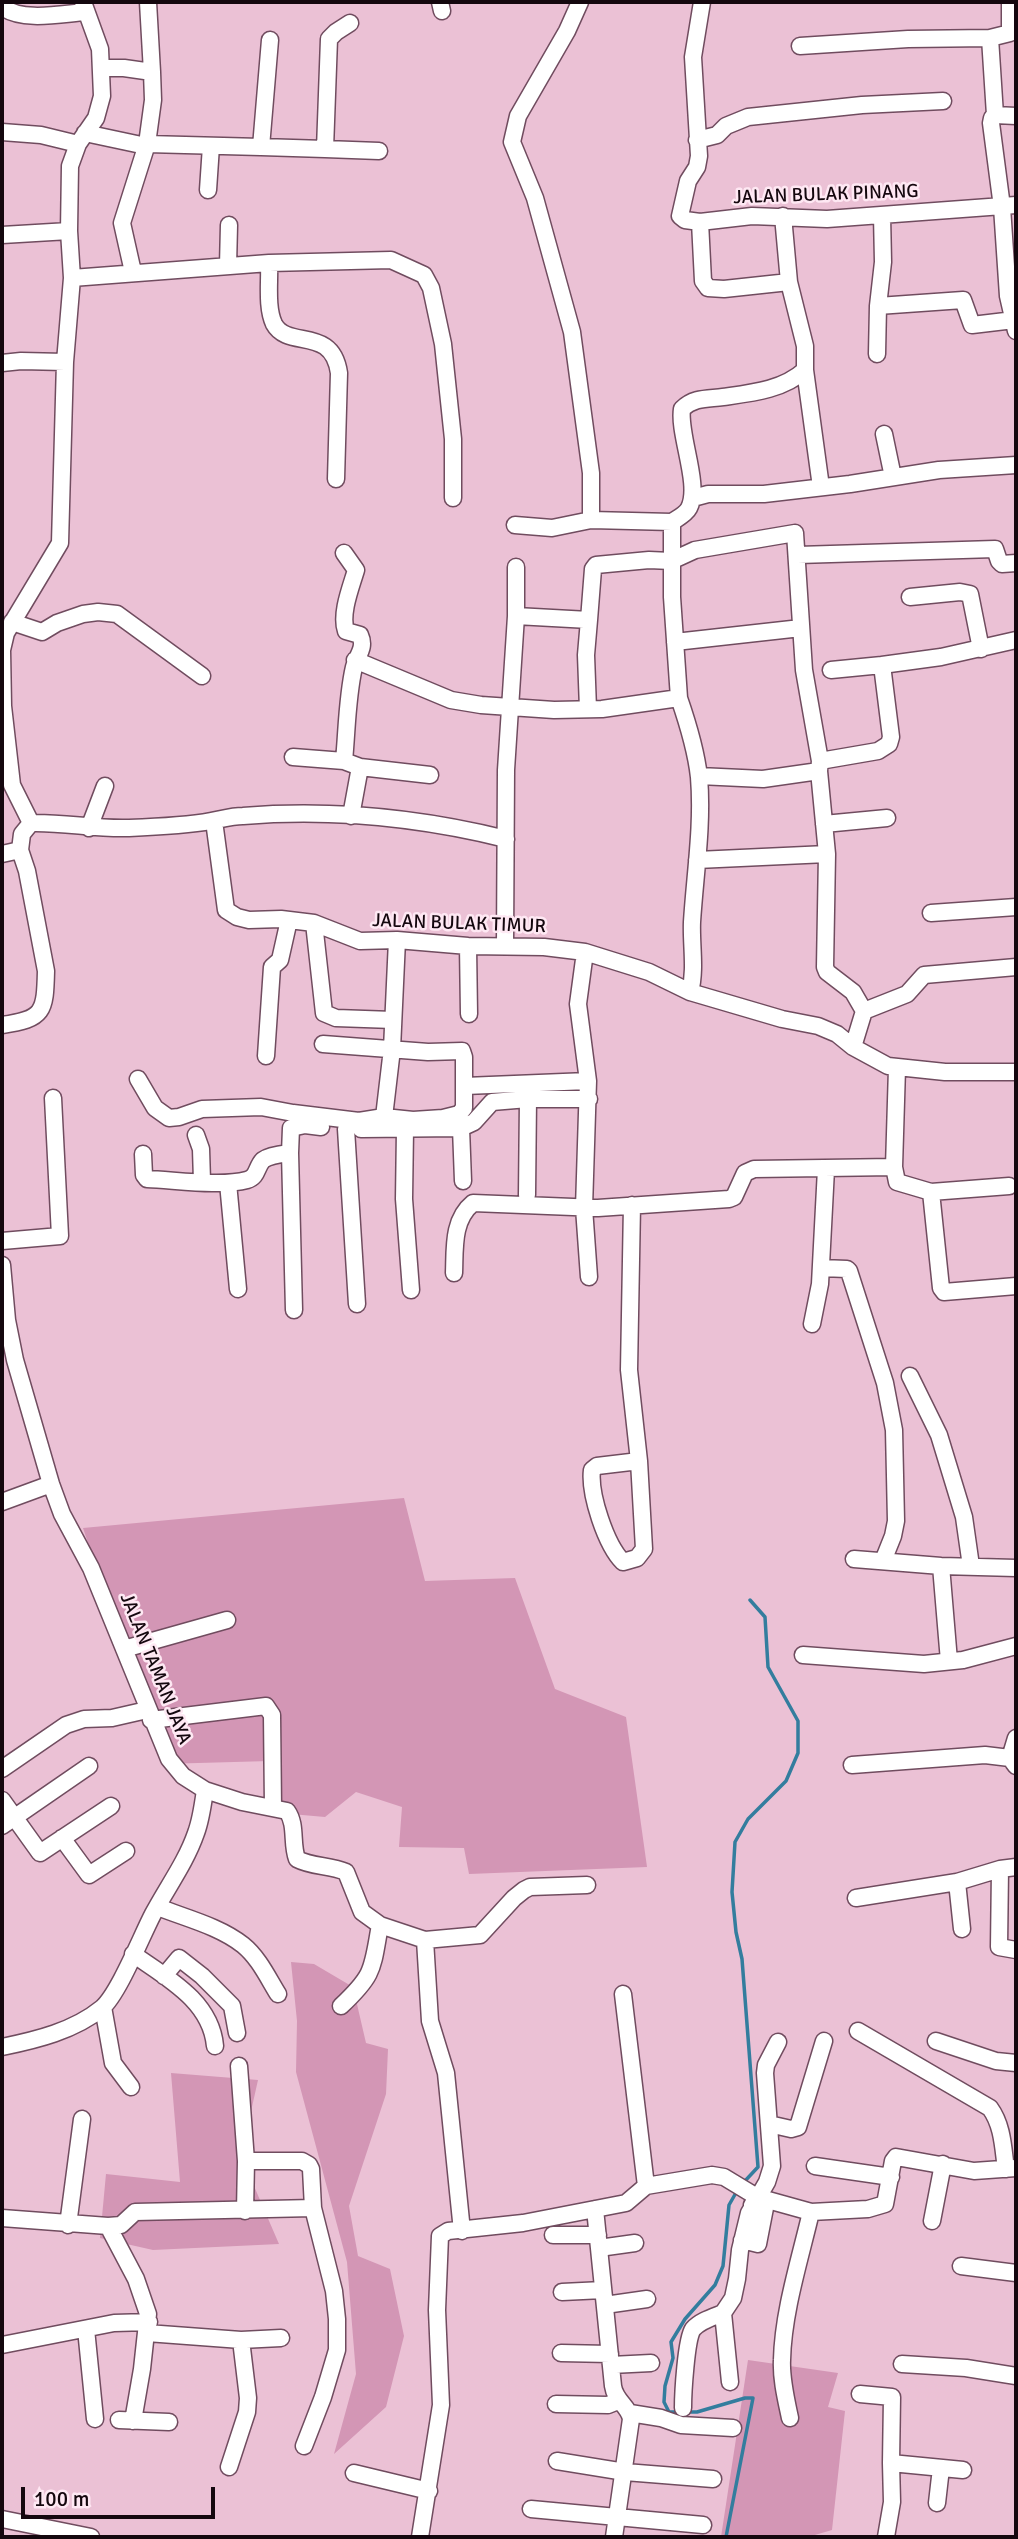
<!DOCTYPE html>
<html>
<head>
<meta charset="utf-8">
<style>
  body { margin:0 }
  #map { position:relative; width:1018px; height:2539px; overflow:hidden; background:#ebc1d5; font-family:Signika,sans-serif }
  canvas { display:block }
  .frame { position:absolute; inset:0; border:4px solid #14070e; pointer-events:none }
  .scale { position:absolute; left:21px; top:2487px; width:194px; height:32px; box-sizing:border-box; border:4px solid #14070e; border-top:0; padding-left:9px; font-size:21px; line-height:24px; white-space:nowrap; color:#14070e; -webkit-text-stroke:5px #fee8f3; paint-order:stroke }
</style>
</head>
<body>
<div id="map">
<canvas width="1018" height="2539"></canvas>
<div class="frame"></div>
<div class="scale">100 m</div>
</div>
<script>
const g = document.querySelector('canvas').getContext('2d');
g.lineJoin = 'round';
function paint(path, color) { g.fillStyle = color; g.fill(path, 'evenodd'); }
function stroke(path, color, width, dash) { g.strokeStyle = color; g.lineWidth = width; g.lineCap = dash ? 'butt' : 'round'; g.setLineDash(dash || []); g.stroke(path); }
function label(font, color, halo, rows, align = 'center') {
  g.font = font + ' Signika,sans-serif'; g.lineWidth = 5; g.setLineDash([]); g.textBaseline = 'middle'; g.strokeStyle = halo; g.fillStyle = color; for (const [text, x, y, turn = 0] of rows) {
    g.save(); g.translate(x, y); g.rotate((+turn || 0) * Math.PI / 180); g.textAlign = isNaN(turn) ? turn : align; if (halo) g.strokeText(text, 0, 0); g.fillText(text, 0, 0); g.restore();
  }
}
paint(new Path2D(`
  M 404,1498 L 425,1581 L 515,1578 L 555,1689 L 626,1717 L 647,1867 L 469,1874 L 464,1848 L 399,1847 L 402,1807 L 356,1792 L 325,1817 L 280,1813 L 270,1761 L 162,1764 L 83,1528 Z
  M 291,1962 L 314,1964 L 353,1987 L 366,2043 L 388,2049 L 386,2094 L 349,2206 L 358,2256 L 390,2269 L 404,2336 L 386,2407 L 334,2454 L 356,2374 L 347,2262 L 296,2072 L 297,2021 Z
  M 171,2073 L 258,2080 L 241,2156 L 279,2244 L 153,2250 L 100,2238 L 106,2174 L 180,2182 Z
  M 748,2360 L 838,2373 L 828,2407 L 845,2411 L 832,2530 L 808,2537 L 721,2537 Z`), '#d396b5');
stroke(new Path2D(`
  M 744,2182 L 758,2167 L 742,1959 L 736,1932 L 732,1892 L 735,1842 L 748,1819 L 786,1781 L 798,1753 L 798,1721 L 768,1667 L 765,1617 L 750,1600
  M 680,2412 L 669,2412 L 664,2402 L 665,2386 L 673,2358 L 671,2342 L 685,2319 L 715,2285 L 723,2266 L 729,2205 L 737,2191
  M 688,2412 L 697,2412 L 745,2398 L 753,2398 L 726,2537`), '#337d9e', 3.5);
const minor = new Path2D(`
  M 440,2 L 442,11
  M 580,2 L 567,31 L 518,116 L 512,142 L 535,198 L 572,332 L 591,473 L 591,520
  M 702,2 L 693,57 L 699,156 L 697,167 L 688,181 L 680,216 L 685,220 L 700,222 L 752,216 L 827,219 L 1016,205
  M 2,7 C 23,22 60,14 85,12
  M 990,38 L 1010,33 L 1010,2
  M 270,40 L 261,147 L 325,149 L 329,39 L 336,32 L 350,23
  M 800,46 L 908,39 L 990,38 L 995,115 L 992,118 L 991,123 L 1002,207 L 1008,296 L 1016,331
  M 102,68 L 124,68 L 152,72 L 148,2
  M 995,115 L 1016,116
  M 2,132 L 41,135 L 78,144
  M 85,133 L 146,146
  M 697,140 L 717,135 L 726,126 L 748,117 L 862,105 L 943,101
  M 147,144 L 153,100 L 152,72
  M 325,149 L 379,151
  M 208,190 L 211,146
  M 700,222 L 703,281 L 708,288 L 724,289 L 789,282
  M 2,235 L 69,231
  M 269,263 L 391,260 L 424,275 L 431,288 L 443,344 L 453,439 L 453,498
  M 228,266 L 229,225
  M 133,272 L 122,223 L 147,144 L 261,147
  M 72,278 L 269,263 C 270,281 266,307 274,324 C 288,350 332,325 339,373 L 336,479
  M 878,306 L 883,262 L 882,215
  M 877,354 L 878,306 L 963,300 L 972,325 L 1014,320
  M 2,363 L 21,361 L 65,362
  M 805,370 L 821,487
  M 884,434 L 893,477
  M 693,498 L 708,494 L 764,494 L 850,484 L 939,470 L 1016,465
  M 672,522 C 678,518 686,514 689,508 C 701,485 678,434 682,409 C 694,397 708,399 723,397 C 752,393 783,390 805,370 L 805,346 L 789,282 L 783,216
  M 515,525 L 552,528 L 591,520 L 672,522 L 672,597 L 679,698
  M 344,553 L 356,570 C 351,587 340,614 346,631 L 360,635 C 366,648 357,655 354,667 C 347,697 347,730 344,761 L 360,767 L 351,816
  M 798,555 L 995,549 L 999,561 L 1002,564 L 1016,563
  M 910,597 L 960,592 L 970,594 L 981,649
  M 516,616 L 589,620 L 586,655 L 588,709
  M 589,620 L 593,569 L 596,565 L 649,560 L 671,561 L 695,550 L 795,533 L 804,670 L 820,761 L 819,771 L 763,779 L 699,776
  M 12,622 L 42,632 L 57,623 L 83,614 L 98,612 L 117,614 L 202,676
  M 675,642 L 801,628
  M 355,660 L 451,700 L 481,705 L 554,710 L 602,709 L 679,698 C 688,724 696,750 699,777 C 703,825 695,874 692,922 C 691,945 696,969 690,992
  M 831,670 L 882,665
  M 293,757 L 344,761
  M 820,761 L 878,751 L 889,744 L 891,737 L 882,665 L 941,657 L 1016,640
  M 360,767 L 430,775
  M 819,771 L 827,854 L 825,967 L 827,972 L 853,992 L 864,1011
  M 214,821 L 226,910 L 237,917 L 249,920 L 281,919 L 314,923 L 360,941 L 397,940 L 468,946 L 544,947 L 585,952 L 649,972 L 690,992 L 782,1019 L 818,1026 L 837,1034 L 853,1047 L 888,1066 L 945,1072 L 1016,1072
  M 31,823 L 12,785 L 3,706 L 2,650 L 6,633 L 60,543 L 65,362 L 72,278 L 69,231 L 70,166 L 78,144 L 96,118 L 102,96 L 100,49 L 83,2
  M 824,824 L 887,818
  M 89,828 L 105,786
  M 2,854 L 20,850
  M 697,860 L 827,854
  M 931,913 L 1016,907
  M 314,923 L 324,1013 L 336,1018 L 393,1020
  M 505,945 L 506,770 L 516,616 L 516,567
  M 468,946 L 469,1014
  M 585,952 L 578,1004 L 588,1081 L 584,1208 L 589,1277
  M 2,1025 C 44,1019 45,1012 46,971 L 27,871 L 20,850 L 22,834 L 31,823 C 63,822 95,829 127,828 C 154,827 184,826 211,821 C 222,819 232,816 243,816 C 331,809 421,818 506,839
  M 853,1047 L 864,1011 L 907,994 L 924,975 L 1016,967
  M 266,1056 L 272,967 L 280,960 L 289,920
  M 138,1079 L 155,1108 L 169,1118 L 179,1117 L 202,1109 L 261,1107 L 293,1113 L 359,1121 L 384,1117 L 413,1120 L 443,1118 L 459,1114 L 464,1108 L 464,1057 L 462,1051 L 428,1052 L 323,1044
  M 465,1086 L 588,1081
  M 384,1117 L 392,1049 L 397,940
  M 461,1128 L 463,1181
  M 346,1129 L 357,1304
  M 361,1129 L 461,1128 L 474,1122 L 492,1102 L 528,1099 L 589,1099
  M 405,1129 L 404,1199 L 411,1290
  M 196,1135 L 201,1149 L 202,1181
  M 290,1153 L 294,1310
  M 143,1154 L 144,1175 L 147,1179 C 175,1180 221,1187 247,1180 C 258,1177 256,1167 263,1160 C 270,1155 282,1154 290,1153 L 291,1128 L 305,1125 L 321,1127
  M 894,1167 L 897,1182 L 931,1192 L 1009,1186
  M 228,1183 L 238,1289
  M 931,1192 L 941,1288 L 944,1292 L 1016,1286
  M 527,1195 L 528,1099
  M 632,1205 L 629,1370 L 639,1461 L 644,1549 L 637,1558 L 623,1562 C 606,1545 589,1494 592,1470 L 597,1466 L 639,1461
  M 2,1241 L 60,1236 L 53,1098
  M 2,1265 L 7,1320 L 15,1360 L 51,1484 L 62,1514 L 91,1568 L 169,1759 L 183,1776 L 205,1790 L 242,1802 L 287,1811 C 297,1825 291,1843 297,1859 C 312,1867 330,1865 346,1872 L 362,1912 L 380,1925 L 425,1940 L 480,1935 L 514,1898 L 524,1890 L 530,1887 L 587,1885
  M 821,1268 L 847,1269 L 849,1271 L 885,1383 L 894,1430 L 896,1521 L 893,1536 L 883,1561
  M 454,1273 C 455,1249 452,1220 473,1203 L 598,1208 L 729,1199 L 734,1197 L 745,1173 L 754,1169 L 894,1167 L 897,1068
  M 812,1324 L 820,1284 L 826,1169
  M 910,1376 L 939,1435 L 964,1517 L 971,1566
  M 2,1502 L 51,1484
  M 854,1559 L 941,1566 L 1016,1568
  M 941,1566 L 949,1661
  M 124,1649 L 227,1620
  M 803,1655 L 924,1664 L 963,1660 L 1016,1646
  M 151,1720 L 266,1706 L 272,1715 L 273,1808
  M 1010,1758 L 1016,1738
  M 852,1765 L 985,1755 L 1010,1758 L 1016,1766
  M 2,1769 L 66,1725 L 84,1719 L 112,1718 L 147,1710
  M 2,1800 L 40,1853 L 111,1806
  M 2,1826 L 89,1766
  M 62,1838 L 89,1875 L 126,1851
  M 1000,1869 L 999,1947 L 1016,1950
  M 957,1882 L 962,1929
  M 856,1898 L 957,1882 L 1000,1869 L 1016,1867
  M 158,1907 C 185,1918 219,1926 243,1945 C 259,1958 268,1978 278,1994
  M 425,1940 L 430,2021 L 446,2073 L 462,2231
  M 133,1954 C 167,1978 211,2001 215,2046
  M 164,1976 L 179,1958 L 202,1976 L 232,2006 L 237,2033
  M 623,1994 L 646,2186
  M 341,2006 C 375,1974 372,1969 380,1925
  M 103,2007 L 113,2063 L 131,2087
  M 858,2031 L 990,2108 C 1003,2126 1003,2148 1006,2169
  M 936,2041 L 996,2061 L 1016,2063
  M 2,2047 C 36,2040 74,2031 102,2008 C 119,1993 141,1937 153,1914 C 168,1886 186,1862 196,1833 C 201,1820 203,1804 205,1790
  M 239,2066 L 246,2161 L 245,2211
  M 769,2124 L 791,2129 L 798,2127 L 824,2041
  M 246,2161 L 302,2161 L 309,2165 L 311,2169 L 313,2208 L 334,2291 L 337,2319 L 337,2350 L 323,2397 L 304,2446
  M 815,2166 L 891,2177
  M 595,2209 L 613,2386 C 615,2401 629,2406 631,2419 L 614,2537
  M 2,2218 L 108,2226 L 136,2279 L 148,2314 L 142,2369 L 133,2421
  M 932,2221 L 943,2164
  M 68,2225 L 82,2119
  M 108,2226 L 121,2225 L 135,2212 L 313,2208
  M 553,2235 L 598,2235
  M 742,2240 L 758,2244 L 765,2208 L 752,2205
  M 599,2248 L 635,2243
  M 961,2266 L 1016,2273
  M 562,2292 L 603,2290
  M 605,2305 L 647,2299
  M 86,2329 L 95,2419
  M 147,2333 L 241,2340 L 281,2338
  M 2,2345 L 114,2323 L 149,2322
  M 561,2353 L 610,2354
  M 902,2364 L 966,2368 L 1016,2376
  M 611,2365 L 651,2363
  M 730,2382 L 723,2313 L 733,2298 L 737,2279 L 740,2250 L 749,2213 L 767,2182 L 772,2166 L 765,2073 L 766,2065 L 778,2042
  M 860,2394 L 892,2397 L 891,2463
  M 556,2404 L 608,2405 L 618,2401
  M 683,2408 C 683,2394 686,2339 693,2329 C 700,2321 713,2317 723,2313
  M 630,2413 L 661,2418 L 681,2425 L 733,2428
  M 790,2418 C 786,2399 781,2379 782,2360 C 783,2312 800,2259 811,2212
  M 119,2420 L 169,2422
  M 557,2461 L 625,2472 L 713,2479
  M 229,2467 L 247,2412 L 248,2398 L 241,2340
  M 354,2473 L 429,2491
  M 937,2503 L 941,2468
  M 531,2509 L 703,2525
  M 2,2519 L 91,2537
  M 420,2537 L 441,2405 L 437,2310 L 440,2236 L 448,2231 L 523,2223 L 626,2203 L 646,2186 L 712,2175 L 724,2177 L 757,2197 L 811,2212 L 868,2209 L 885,2204 L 893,2161 L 896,2157 L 974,2171 L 1016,2168
  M 886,2537 L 892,2502 L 891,2463 L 963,2470`);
stroke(minor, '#704c5f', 19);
stroke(minor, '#fff', 16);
label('19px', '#14070e', '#fee8f3', [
  ["JALAN BULAK PINANG",826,195,-2],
  ["JALAN BULAK TIMUR",459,924,2],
  ["JALAN TAMAN JAYA",155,1669,68]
]);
</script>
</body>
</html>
